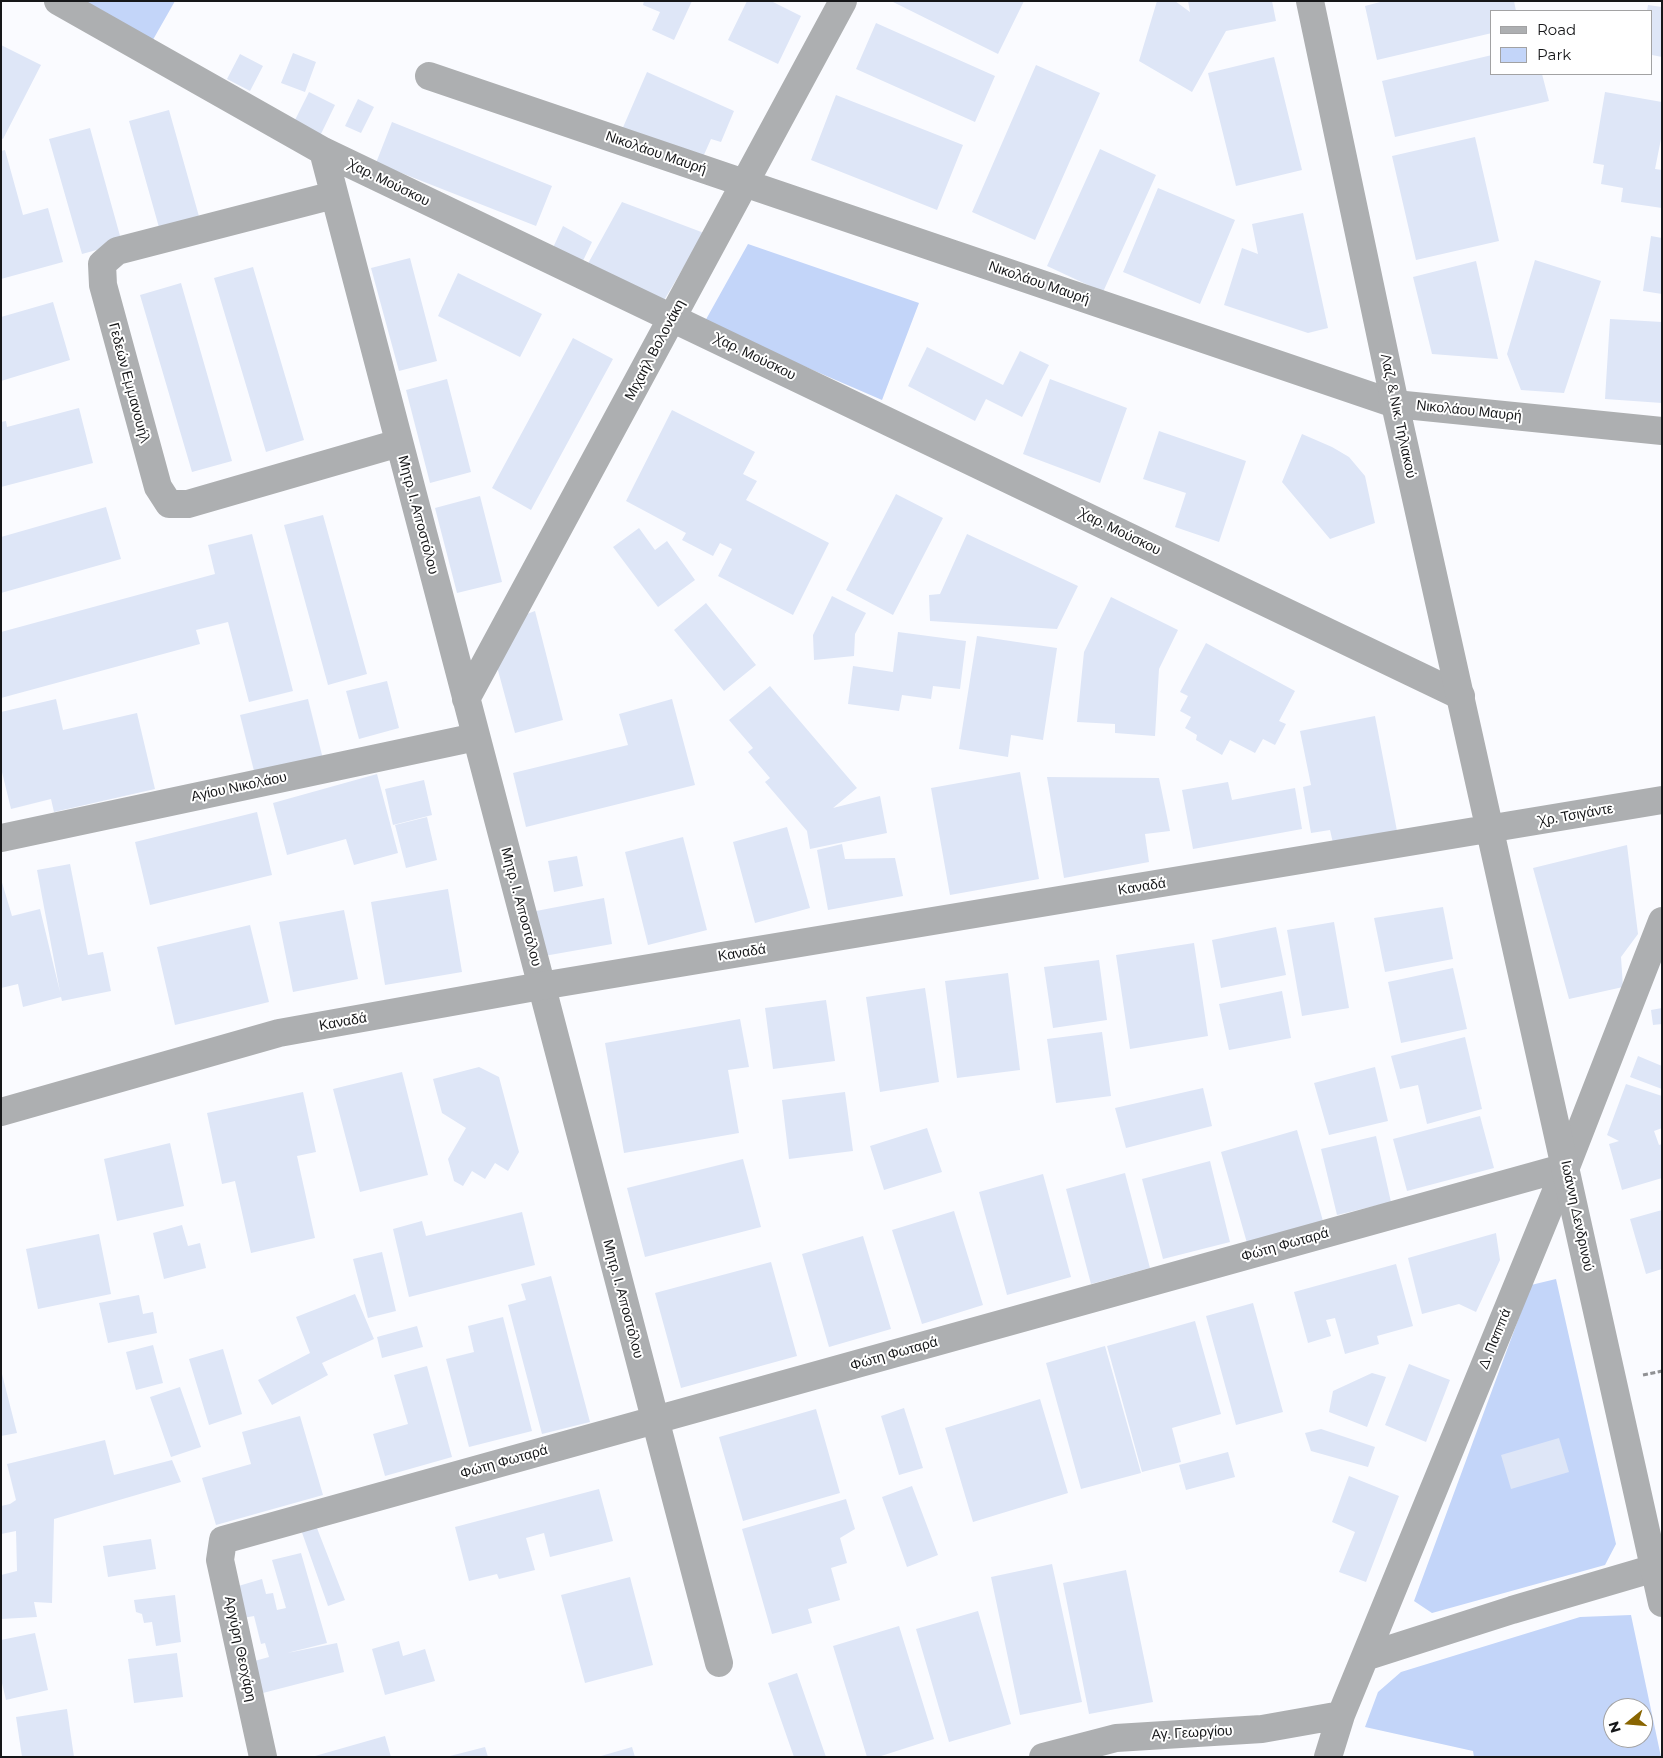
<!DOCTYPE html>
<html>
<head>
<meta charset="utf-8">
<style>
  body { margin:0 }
  #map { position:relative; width:1663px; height:1758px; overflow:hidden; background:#fafbff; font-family:Montserrat,sans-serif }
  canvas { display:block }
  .frame { position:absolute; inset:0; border:2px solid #161719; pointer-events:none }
  .legend { position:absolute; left:1490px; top:10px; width:162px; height:65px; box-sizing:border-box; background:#fff; border:1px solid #a2a2a3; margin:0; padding:6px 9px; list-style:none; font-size:15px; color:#161719 }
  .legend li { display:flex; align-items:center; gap:10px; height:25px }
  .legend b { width:25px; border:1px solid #a2a2a3 }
  .north { position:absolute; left:1603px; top:1698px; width:50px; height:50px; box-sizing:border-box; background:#fff; border:1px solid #a2a2a3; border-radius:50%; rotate:253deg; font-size:14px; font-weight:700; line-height:20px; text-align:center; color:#161719 }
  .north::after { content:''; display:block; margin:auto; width:18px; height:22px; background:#896501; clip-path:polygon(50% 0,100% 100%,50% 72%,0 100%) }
</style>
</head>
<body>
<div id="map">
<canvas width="1663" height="1758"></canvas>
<div class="frame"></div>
<ul class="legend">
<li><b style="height:6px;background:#adafb1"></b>Road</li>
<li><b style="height:14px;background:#c3d5f9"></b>Park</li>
</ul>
<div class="north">N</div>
</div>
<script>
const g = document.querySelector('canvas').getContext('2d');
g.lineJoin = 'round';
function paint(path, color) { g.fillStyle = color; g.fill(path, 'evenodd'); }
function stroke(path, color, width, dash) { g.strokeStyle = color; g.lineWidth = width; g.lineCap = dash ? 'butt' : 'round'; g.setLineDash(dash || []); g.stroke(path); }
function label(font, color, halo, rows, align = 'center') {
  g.font = font + ' Montserrat,sans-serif'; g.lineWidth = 4; g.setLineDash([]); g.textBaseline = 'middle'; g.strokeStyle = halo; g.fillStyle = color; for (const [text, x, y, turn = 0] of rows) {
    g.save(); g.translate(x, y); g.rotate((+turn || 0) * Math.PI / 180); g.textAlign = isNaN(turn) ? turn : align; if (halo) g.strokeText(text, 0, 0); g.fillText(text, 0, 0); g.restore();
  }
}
paint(new Path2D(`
  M 70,1 L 175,1 L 150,45 Z
  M 748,244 L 919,303 L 882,400 L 704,323 Z
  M 1556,1279 L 1616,1544 L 1605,1565 L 1432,1613 L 1414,1601 L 1531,1285 Z
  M 1631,1615 L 1661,1757 L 1474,1757 L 1473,1751 L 1365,1727 L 1378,1692 L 1401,1672 L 1580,1617 ZM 1613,1708 L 1643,1708 L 1643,1738 L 1613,1738 Z`), '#c3d5f9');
paint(new Path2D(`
  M 644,1 L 692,1 L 674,40 L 652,30 L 660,12 L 643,5 Z
  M 747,1 L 771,1 L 801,16 L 778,64 L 728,40 Z
  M 891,1 L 1024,1 L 998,54 Z
  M 1157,1 L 1175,1 L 1190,12 L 1188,1 L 1272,1 L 1276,21 L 1226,31 L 1192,92 L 1139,61 Z
  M 1384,1 L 1514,1 L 1516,11 L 1492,11 L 1492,33 L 1377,60 L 1365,6 Z
  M 1648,5 L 1662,7 L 1662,57 L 1652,55 L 1652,11 L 1647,11 Z
  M 876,23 L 995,76 L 975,122 L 856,69 Z
  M 1,45 L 41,65 L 3,139 L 1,138 Z
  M 293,53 L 316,62 L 305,92 L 281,83 Z
  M 240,54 L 263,66 L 250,91 L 227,79 Z
  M 1492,55 L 1492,74 L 1542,74 L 1549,101 L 1395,137 L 1382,81 Z
  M 1274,57 L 1302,170 L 1236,186 L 1208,73 Z
  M 1036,65 L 1100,93 L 1035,240 L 972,212 Z
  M 647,72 L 734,111 L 721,142 L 711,139 L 699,166 L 621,132 Z
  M 309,92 L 335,105 L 320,136 L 294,122 Z
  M 1605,92 L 1662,102 L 1662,134 L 1655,169 L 1662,170 L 1662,208 L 1621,202 L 1623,188 L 1601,184 L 1604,165 L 1593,163 Z
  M 836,95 L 963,145 L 937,210 L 811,160 Z
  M 358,99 L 374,107 L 361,133 L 345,126 Z
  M 169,110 L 200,220 L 160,231 L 129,121 Z
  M 392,122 L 552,186 L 536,226 L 376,163 Z
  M 90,128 L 122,243 L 82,254 L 49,139 Z
  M 1475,137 L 1499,241 L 1416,260 L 1392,156 Z
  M 1100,149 L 1156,175 L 1103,292 L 1047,266 Z
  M 5,150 L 23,215 L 48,208 L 63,262 L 1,279 L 1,151 Z
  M 1158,188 L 1235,220 L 1200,304 L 1123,272 Z
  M 622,202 L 704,233 L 660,307 L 585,269 Z
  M 1303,213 L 1328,328 L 1308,333 L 1224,305 L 1242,248 L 1258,254 L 1252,224 Z
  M 563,226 L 592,242 L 580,267 L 551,252 Z
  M 1651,236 L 1662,238 L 1662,294 L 1643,291 Z
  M 410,258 L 437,361 L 399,371 L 371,268 Z
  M 1535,260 L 1601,281 L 1564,393 L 1521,390 L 1507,354 Z
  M 1476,261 L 1498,359 L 1432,354 L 1413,277 Z
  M 253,267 L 304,440 L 266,452 L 214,278 Z
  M 458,273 L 542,314 L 520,357 L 438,316 Z
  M 181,283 L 232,461 L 192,472 L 140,295 Z
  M 53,302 L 70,360 L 1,381 L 1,317 Z
  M 1610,319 L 1662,322 L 1662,403 L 1605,399 Z
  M 573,338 L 613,359 L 531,510 L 492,488 Z
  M 927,347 L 1003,385 L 1020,351 L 1049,365 L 1022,417 L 986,399 L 975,421 L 908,386 Z
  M 447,379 L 471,472 L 430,483 L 406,390 Z
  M 1050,379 L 1127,408 L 1100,483 L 1023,454 Z
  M 79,408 L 93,463 L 1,487 L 1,422 L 6,421 L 7,427 Z
  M 672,410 L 755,452 L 743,474 L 757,481 L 746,500 L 829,543 L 793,615 L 718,576 L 732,549 L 720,543 L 713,556 L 682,540 L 686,533 L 626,501 Z
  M 1159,431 L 1246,461 L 1219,542 L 1175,527 L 1186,493 L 1143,479 Z
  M 1302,434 L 1332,447 L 1349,457 L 1365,476 L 1375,523 L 1330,539 L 1282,482 Z
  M 896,494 L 943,518 L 893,615 L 846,590 Z
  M 480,496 L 502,582 L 457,593 L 435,508 Z
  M 106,507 L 121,559 L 1,593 L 1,537 Z
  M 323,515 L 367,674 L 328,685 L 284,525 Z
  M 639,528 L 655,550 L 667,541 L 695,580 L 658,607 L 613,547 Z
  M 252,534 L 293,691 L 249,702 L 228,622 L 196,630 L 200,644 L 1,698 L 1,632 L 215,574 L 208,545 Z
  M 967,534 L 1078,586 L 1057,629 L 930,621 L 929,595 L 940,594 Z
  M 832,596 L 866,613 L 855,634 L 854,656 L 814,660 L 813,635 Z
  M 1111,597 L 1178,630 L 1159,669 L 1155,736 L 1115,733 L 1115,724 L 1077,722 L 1084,652 Z
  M 706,603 L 756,665 L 724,691 L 674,630 Z
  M 535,611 L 563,720 L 515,733 L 493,652 L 513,619 Z
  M 898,632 L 966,641 L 960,689 L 933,686 L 931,699 L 902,695 L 899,711 L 848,704 L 853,666 L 893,672 Z
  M 977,636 L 1057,648 L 1043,740 L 1011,735 L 1008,757 L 959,749 Z
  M 1206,643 L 1295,691 L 1279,721 L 1286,724 L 1275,745 L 1263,739 L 1255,753 L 1230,740 L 1222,755 L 1196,740 L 1197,735 L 1185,728 L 1191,717 L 1180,711 L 1188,696 L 1180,692 Z
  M 387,681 L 399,728 L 359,739 L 346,691 Z
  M 770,686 L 857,788 L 833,808 L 880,796 L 887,833 L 810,849 L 807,831 L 765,782 L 770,778 L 748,752 L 753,748 L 729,720 Z
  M 56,699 L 63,730 L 137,713 L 155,789 L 54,812 L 51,799 L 11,809 L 1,768 L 1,712 Z
  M 308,699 L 323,759 L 255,775 L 240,715 Z
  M 672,699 L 695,785 L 526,827 L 513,773 L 628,745 L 619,714 Z
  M 1375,716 L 1397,831 L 1333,843 L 1330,830 L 1311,833 L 1303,787 L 1311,785 L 1300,731 Z
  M 1020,772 L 1039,879 L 950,895 L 931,788 Z
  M 377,774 L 398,853 L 354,865 L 346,839 L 287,855 L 273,803 Z
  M 1047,777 L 1159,778 L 1170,831 L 1145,834 L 1149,862 L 1064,878 Z
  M 424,780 L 432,815 L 393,825 L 385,789 Z
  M 1228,782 L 1232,800 L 1295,788 L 1302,829 L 1193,849 L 1182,790 Z
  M 257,812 L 272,875 L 150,905 L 135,842 Z
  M 427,817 L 437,860 L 406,868 L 395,825 Z
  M 787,827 L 810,908 L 755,923 L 733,842 Z
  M 683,837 L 707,930 L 648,945 L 625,852 Z
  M 842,844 L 845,859 L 895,858 L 903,896 L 828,910 L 817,850 Z
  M 1627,845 L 1638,934 L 1621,957 L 1623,987 L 1569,999 L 1533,868 Z
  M 577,856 L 583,886 L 554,892 L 548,861 Z
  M 70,864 L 88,955 L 103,952 L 111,991 L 62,1001 L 61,997 L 23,1007 L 18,984 L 1,988 L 1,879 L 12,916 L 40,909 L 60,992 L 37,870 Z
  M 448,889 L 462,972 L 385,985 L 371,902 Z
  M 604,898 L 612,944 L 544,956 L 536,911 Z
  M 1443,907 L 1453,959 L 1385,972 L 1374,918 Z
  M 344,910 L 358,979 L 293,992 L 279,922 Z
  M 1334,922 L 1349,1008 L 1302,1016 L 1287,930 Z
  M 250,925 L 269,1002 L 175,1025 L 157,947 Z
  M 1276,927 L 1286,975 L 1221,988 L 1212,940 Z
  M 1194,943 L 1208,1036 L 1130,1049 L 1116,955 Z
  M 1099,960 L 1107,1020 L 1053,1028 L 1044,967 Z
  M 1453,968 L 1467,1029 L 1401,1043 L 1388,982 Z
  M 1008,973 L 1020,1070 L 957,1078 L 945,981 Z
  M 925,988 L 939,1082 L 880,1092 L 866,997 Z
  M 1282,991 L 1291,1038 L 1229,1050 L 1219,1004 Z
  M 826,1000 L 835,1061 L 773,1069 L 765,1008 Z
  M 1662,1008 L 1662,1024 L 1653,1025 L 1651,1010 Z
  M 740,1019 L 749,1067 L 728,1070 L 739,1133 L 624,1153 L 605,1043 Z
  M 1102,1032 L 1111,1096 L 1056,1103 L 1047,1039 Z
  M 1465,1037 L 1482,1109 L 1427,1124 L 1418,1085 L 1400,1089 L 1391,1056 Z
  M 1638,1056 L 1662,1066 L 1662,1089 L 1630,1077 Z
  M 479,1067 L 499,1077 L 519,1152 L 508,1171 L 495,1163 L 485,1179 L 472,1171 L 463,1186 L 454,1181 L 448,1159 L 466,1128 L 442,1113 L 433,1079 Z
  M 1375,1067 L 1388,1121 L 1329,1135 L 1314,1083 Z
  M 402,1072 L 428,1175 L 360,1192 L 333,1089 Z
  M 1626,1084 L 1662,1096 L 1662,1128 L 1654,1131 L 1659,1145 L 1662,1144 L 1662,1178 L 1622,1190 L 1609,1144 L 1619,1141 L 1607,1135 Z
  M 1203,1088 L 1212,1126 L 1126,1148 L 1115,1108 Z
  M 303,1092 L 316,1152 L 297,1156 L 315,1238 L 251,1253 L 235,1181 L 222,1184 L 207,1113 Z
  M 845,1092 L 853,1151 L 789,1159 L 782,1100 Z
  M 1480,1116 L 1494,1168 L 1407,1191 L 1393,1139 Z
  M 927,1128 L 942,1172 L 884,1190 L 870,1146 Z
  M 1297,1130 L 1323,1221 L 1247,1243 L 1221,1152 Z
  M 1376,1136 L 1391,1202 L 1337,1215 L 1321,1149 Z
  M 170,1143 L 184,1206 L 117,1221 L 104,1159 Z
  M 743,1159 L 761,1227 L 645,1257 L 627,1188 Z
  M 1210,1161 L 1230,1242 L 1163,1259 L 1142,1179 Z
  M 1125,1173 L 1150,1268 L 1091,1284 L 1066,1189 Z
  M 1043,1174 L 1071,1277 L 1007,1295 L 979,1192 Z
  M 1662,1210 L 1662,1269 L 1646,1274 L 1630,1219 Z
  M 954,1211 L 983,1305 L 922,1324 L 892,1230 Z
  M 522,1212 L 535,1265 L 409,1297 L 393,1229 L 422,1221 L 426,1236 Z
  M 182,1225 L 188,1246 L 200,1243 L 206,1268 L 164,1279 L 153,1233 Z
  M 1496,1233 L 1500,1260 L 1476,1312 L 1459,1304 L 1422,1314 L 1408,1258 Z
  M 99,1234 L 111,1294 L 38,1309 L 26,1249 Z
  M 863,1236 L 891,1329 L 829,1347 L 802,1254 Z
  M 382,1252 L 396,1311 L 368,1318 L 353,1259 Z
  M 771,1262 L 797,1356 L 681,1388 L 655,1293 Z
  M 1396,1264 L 1413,1326 L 1377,1336 L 1379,1344 L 1345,1354 L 1335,1318 L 1326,1320 L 1331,1336 L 1308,1343 L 1294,1292 Z
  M 551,1276 L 590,1422 L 542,1434 L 508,1305 L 526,1300 L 521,1284 Z
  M 355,1294 L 374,1339 L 322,1363 L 328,1375 L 272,1405 L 258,1380 L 310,1353 L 296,1317 Z
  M 139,1295 L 143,1314 L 153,1312 L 157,1333 L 108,1343 L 99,1303 Z
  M 1253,1303 L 1283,1412 L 1236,1425 L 1206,1316 Z
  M 503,1317 L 532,1431 L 469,1447 L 446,1359 L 474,1352 L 468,1326 Z
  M 1195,1321 L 1221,1414 L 1172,1428 L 1181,1462 L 1142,1472 L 1107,1346 Z
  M 417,1326 L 423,1347 L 382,1358 L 377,1337 Z
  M 153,1345 L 163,1383 L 136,1390 L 126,1352 Z
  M 1105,1346 L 1141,1473 L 1081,1489 L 1046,1363 Z
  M 223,1349 L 242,1414 L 209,1425 L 189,1359 Z
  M 1409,1364 L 1450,1380 L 1426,1442 L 1385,1425 Z
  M 427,1366 L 452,1457 L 385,1476 L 373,1434 L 408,1424 L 394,1375 Z
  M 1,1370 L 17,1433 L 1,1436 Z
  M 1372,1373 L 1386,1377 L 1367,1427 L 1329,1412 L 1333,1391 Z
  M 180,1387 L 201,1447 L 171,1457 L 150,1397 Z
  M 1040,1399 L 1068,1493 L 973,1522 L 945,1428 Z
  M 904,1408 L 923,1468 L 899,1475 L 881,1416 Z
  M 816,1409 L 840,1493 L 743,1521 L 719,1437 Z
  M 300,1416 L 323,1495 L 216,1525 L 202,1478 L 251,1464 L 242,1432 Z
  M 1321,1429 L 1375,1447 L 1368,1467 L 1311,1451 L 1305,1433 Z
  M 1559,1438 L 1569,1472 L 1511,1489 L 1501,1455 Z
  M 105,1440 L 114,1475 L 172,1460 L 181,1482 L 54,1519 L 52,1603 L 34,1602 L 37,1617 L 1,1619 L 1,1575 L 17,1571 L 16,1531 L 1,1534 L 1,1506 L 10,1504 L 16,1500 L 7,1464 Z
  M 1228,1452 L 1235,1477 L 1186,1490 L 1179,1465 Z
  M 1349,1476 L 1399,1496 L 1366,1582 L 1339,1572 L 1355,1532 L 1332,1522 Z
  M 912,1486 L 938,1555 L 907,1567 L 882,1497 Z
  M 599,1489 L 613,1541 L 550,1557 L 544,1533 L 526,1538 L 535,1570 L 499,1579 L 497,1574 L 469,1581 L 455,1527 Z
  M 846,1499 L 855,1529 L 840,1538 L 847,1563 L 831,1568 L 840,1600 L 808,1609 L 812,1623 L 772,1634 L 742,1529 Z
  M 315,1523 L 345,1600 L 328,1606 L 300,1527 Z
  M 151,1539 L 156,1569 L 108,1577 L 103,1546 Z
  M 301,1553 L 327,1643 L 287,1653 L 337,1643 L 344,1672 L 259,1694 L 251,1662 L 269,1657 L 265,1643 L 261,1644 L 254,1616 L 243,1618 L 235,1587 L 262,1579 L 266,1594 L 273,1593 L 277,1610 L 286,1608 L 272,1560 Z
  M 1052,1564 L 1082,1702 L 1020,1715 L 991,1577 Z
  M 1126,1570 L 1153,1702 L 1089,1714 L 1063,1583 Z
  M 630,1577 L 653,1665 L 585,1683 L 561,1595 Z
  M 175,1595 L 181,1642 L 156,1646 L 152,1622 L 144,1623 L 142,1614 L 136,1612 L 134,1600 Z
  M 978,1611 L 1011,1724 L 949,1742 L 916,1629 Z
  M 899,1626 L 934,1739 L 878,1757 L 867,1757 L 833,1646 Z
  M 35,1633 L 48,1690 L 6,1700 L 1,1679 L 1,1640 Z
  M 399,1641 L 403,1656 L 425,1649 L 435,1681 L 385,1695 L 372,1649 Z
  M 177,1653 L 183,1697 L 134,1703 L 128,1659 Z
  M 797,1673 L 826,1757 L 794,1757 L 768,1683 Z
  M 67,1709 L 74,1757 L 22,1757 L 16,1717 Z
  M 385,1736 L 391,1757 L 315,1757 L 315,1756 Z
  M 485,1747 L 488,1757 L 450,1757 L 450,1756 Z
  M 632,1747 L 635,1757 L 601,1757 L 601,1756 Z`), '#dee6f7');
stroke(new Path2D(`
  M 1643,1375 L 1662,1371`), '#909194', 3, [5, 2.5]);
stroke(new Path2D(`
  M 58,1 L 323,151 L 1461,696
  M 429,76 L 1395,404 L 1662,431
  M 323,151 L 719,1663
  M 334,195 L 117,251 L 102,264 L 103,285 L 158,487 L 169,504 L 188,504 L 399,443
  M 466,699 L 843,1
  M 1,838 L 476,737
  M 1365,1657 L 1512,1610 L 1662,1566
  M 263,1757 L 220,1560 L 223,1540 L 1566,1167
  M 1043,1757 L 1116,1738 L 1262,1729 L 1341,1715
  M 1328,1757 L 1341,1715 L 1566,1167 L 1662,921`), '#adafb1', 28);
stroke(new Path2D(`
  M 1310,1 L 1395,404 L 1662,1603
  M 1,1112 L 279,1033 L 541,986 L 1662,800`), '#adafb1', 28);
label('14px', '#161719', '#fff', [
  ["Νικολάου Μαυρή",656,153,19],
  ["Χαρ. Μούσκου",389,183,26],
  ["Νικολάου Μαυρή",1039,283,19],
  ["Μιχαήλ Βολονάκη",655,350,-62],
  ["Χαρ. Μούσκου",755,357,26],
  ["Γεδεών Εμμανουήλ",129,383,75],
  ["Νικολάου Μαυρή",1469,411,6],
  ["Λαζ. & Νικ. Τηλιακού",1398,416,78],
  ["Μητρ. Ι. Αποστόλου",418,515,75],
  ["Χαρ. Μούσκου",1120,532,26],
  ["Αγίου Νικολάου",239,787,-12],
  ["Χρ. Τσιγάντε",1576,815,-10],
  ["Καναδά",1142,887,-9],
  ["Μητρ. Ι. Αποστόλου",521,907,75],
  ["Καναδά",742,953,-9],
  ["Καναδά",343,1022,-10],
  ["Ιωάννη Δενδρινού",1577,1216,78],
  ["Φώτη Φωταρά",1285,1245,-16],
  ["Μητρ. Ι. Αποστόλου",623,1299,75],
  ["Δ. Παππά",1495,1339,-68],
  ["Φώτη Φωταρά",894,1354,-16],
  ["Φώτη Φωταρά",504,1462,-16],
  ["Αργύρη Θεοχάρη",240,1649,78],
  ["Αγ. Γεωργίου",1192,1733,-3]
]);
</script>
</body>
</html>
